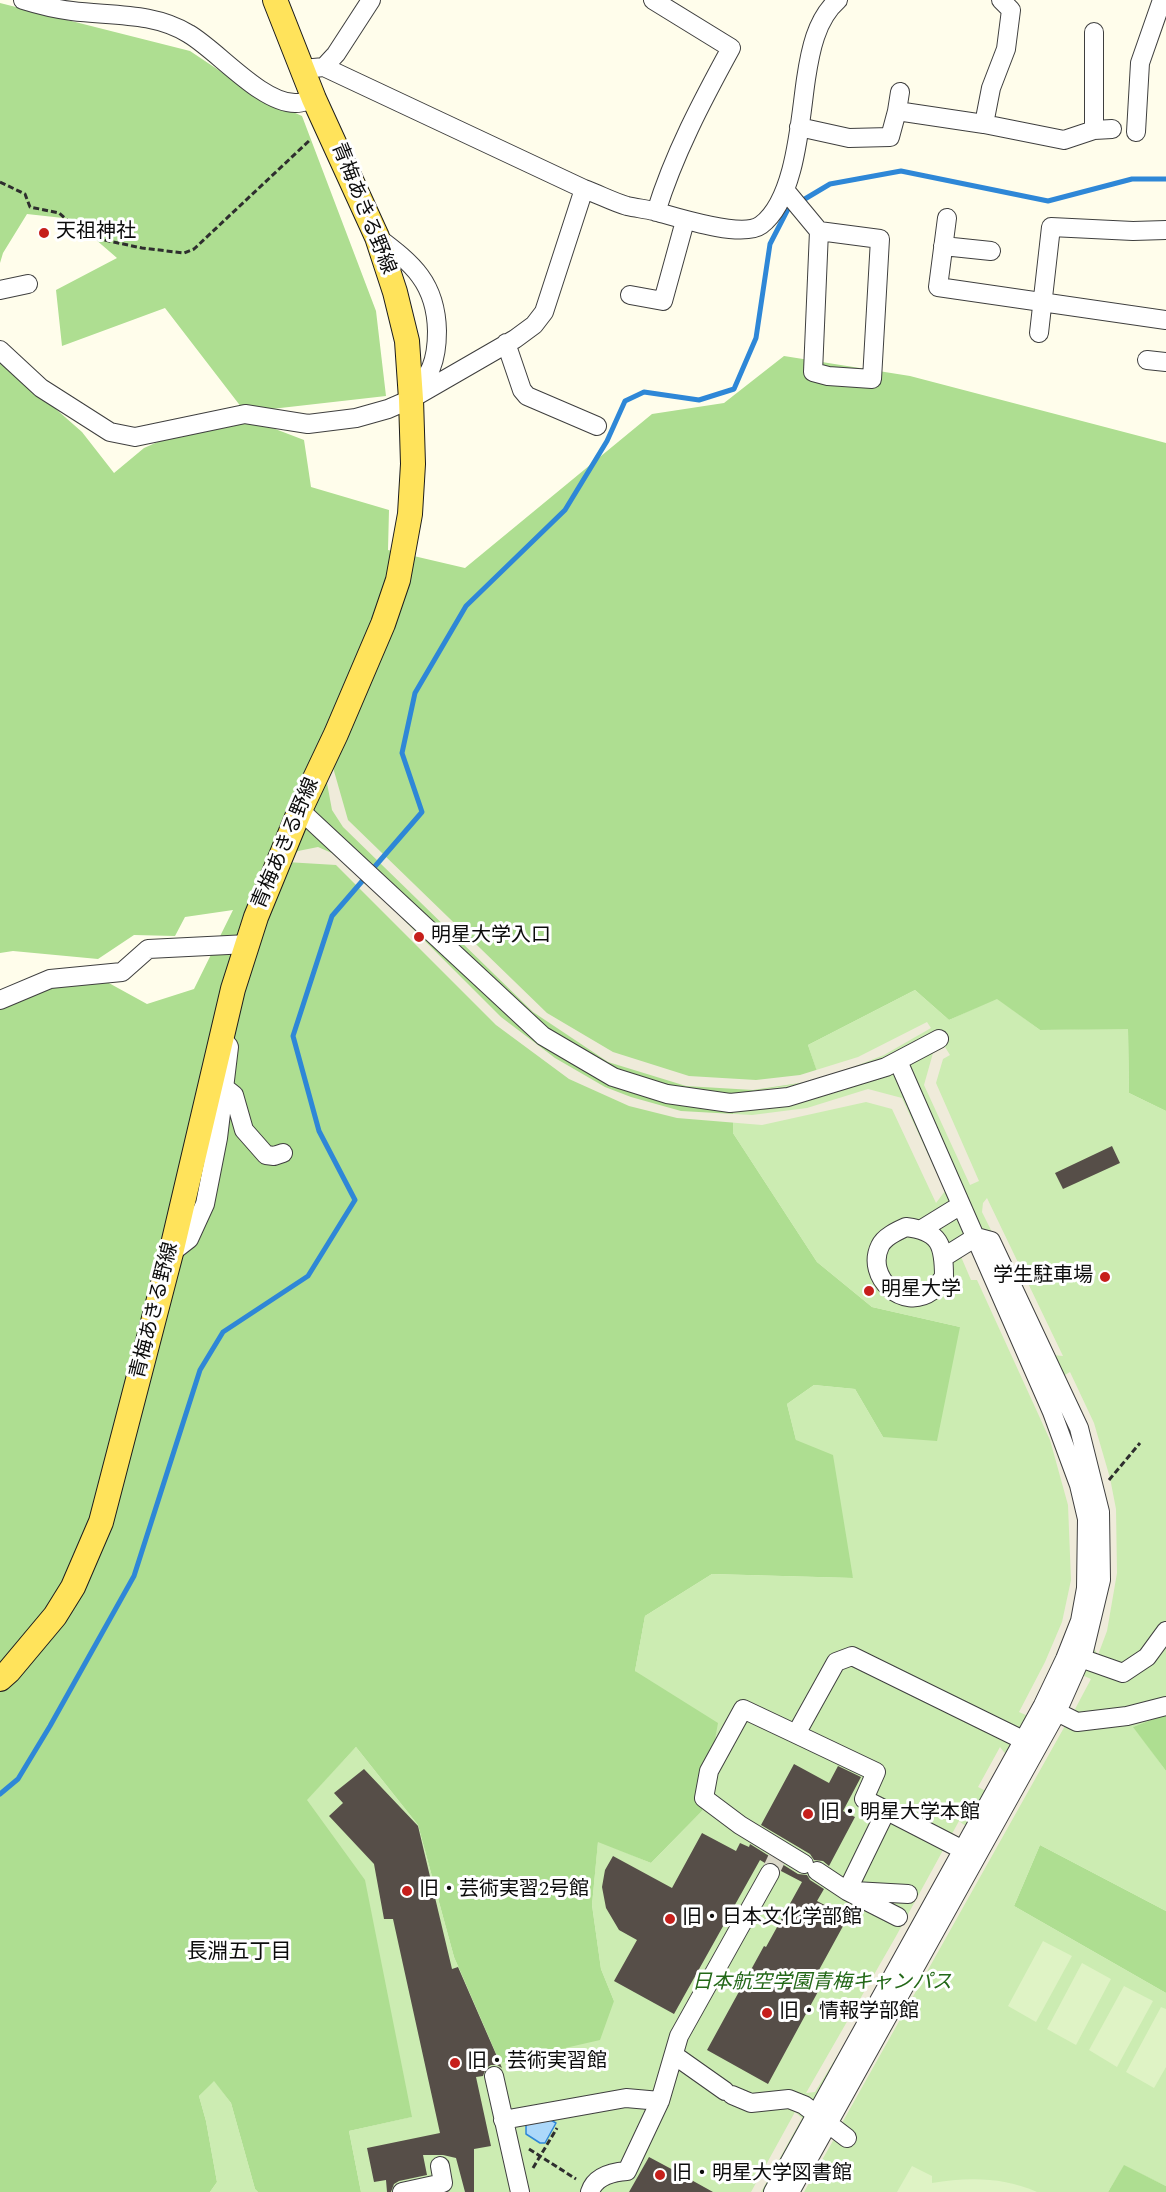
<!DOCTYPE html>
<html>
<head>
<meta charset="utf-8">
<style>
  body { margin:0 }
  canvas { display:block; background:#fffdeb }
</style>
</head>
<body>
<canvas width="1166" height="2192"></canvas>
<script>
const g = document.querySelector('canvas').getContext('2d');
g.lineJoin = 'round';
function paint(path, color) { g.fillStyle = color; g.fill(path, 'evenodd'); }
function stroke(path, color, width, dash) { g.strokeStyle = color; g.lineWidth = width; g.lineCap = dash ? 'butt' : 'round'; g.setLineDash(dash || []); g.stroke(path); }
function label(font, color, halo, rows, align = 'center') {
  g.font = font + ' Spectral,"Noto Sans JP",serif'; g.lineWidth = 6; g.setLineDash([]); g.textBaseline = 'middle'; g.strokeStyle = halo; g.fillStyle = color; for (const [text, x, y, turn = 0] of rows) {
    g.save(); g.translate(x, y); g.rotate((+turn || 0) * Math.PI / 180); g.textAlign = isNaN(turn) ? turn : align; if (halo) g.strokeText(text, 0, 0); g.fillText(text, 0, 0); g.restore();
  }
}
paint(new Path2D(`
  M 915,990 L 949,1020 L 997,998 L 1040,1030 L 1128,1028 L 1129,1093 L 1166,1111 L 1166,1714 L 1134,1727 L 1166,1771 L 1166,1911 L 1040,1845 L 1014,1906 L 1166,1993 L 1166,2186 L 1124,2166 L 1108,2192 L 361,2192 L 349,2131 L 411,2117 L 306,1800 L 356,1747 L 418,1825 L 454,1957 L 500,2063 L 614,2001 L 601,1969 L 592,1905 L 598,1841 L 651,1863 L 702,1811 L 635,1671 L 645,1616 L 712,1574 L 853,1578 L 796,1440 L 787,1404 L 814,1385 L 855,1389 L 883,1437 L 960,1327 L 872,1307 L 817,1262 L 733,1133 L 734,1094 L 818,1075 L 808,1045 Z
  M 214,2080 L 231,2103 L 255,2189 L 258,2192 L 210,2192 L 217,2182 L 206,2121 L 199,2096 Z`), '#ccecb2');
paint(new Path2D(`
  M 0,3 L 190,51 L 259,97 L 302,116 L 376,311 L 386,396 L 245,412 L 165,308 L 62,346 L 56,290 L 117,258 L 72,219 L 27,214 L 3,253 L 0,263 Z
  M 0,356 L 7,366 L 82,432 L 114,473 L 144,448 L 228,411 L 304,440 L 311,487 L 389,510 L 388,550 L 465,568 L 652,414 L 724,403 L 784,356 L 910,376 L 1166,443 L 1166,1111 L 1129,1093 L 1128,1029 L 1040,1030 L 997,999 L 949,1020 L 915,990 L 808,1045 L 820,1080 L 734,1094 L 733,1133 L 817,1262 L 872,1307 L 960,1327 L 937,1441 L 883,1437 L 855,1389 L 814,1385 L 787,1404 L 796,1440 L 833,1455 L 853,1578 L 712,1574 L 645,1616 L 635,1671 L 718,1723 L 702,1811 L 651,1863 L 598,1842 L 592,1905 L 601,1969 L 614,2001 L 600,2040 L 500,2063 L 454,1957 L 418,1825 L 356,1747 L 307,1800 L 365,1880 L 412,2117 L 349,2131 L 361,2192 L 258,2192 L 255,2189 L 231,2103 L 214,2081 L 199,2096 L 206,2121 L 217,2182 L 210,2192 L 0,2192 L 0,1001 L 26,987 L 107,982 L 147,1004 L 194,989 L 233,910 L 185,917 L 175,936 L 134,935 L 98,959 L 13,951 L 0,953 Z
  M 1166,1714 L 1166,1771 L 1133,1727 Z
  M 1040,1845 L 1166,1911 L 1166,1993 L 1014,1906 Z
  M 1124,2165 L 1166,2186 L 1166,2192 L 1108,2192 Z`), '#aede91');
paint(new Path2D(`
  M 1043,1941 L 1072,1956 L 1036,2022 L 1008,2006 Z
  M 1082,1963 L 1111,1979 L 1076,2045 L 1047,2029 Z
  M 1124,1986 L 1153,2001 L 1117,2067 L 1089,2050 Z
  M 1161,2007 L 1166,2009 L 1166,2067 L 1154,2088 L 1126,2072 Z
  M 912,2166 L 932,2176 L 932,2183 C 967,2177 1004,2177 1037,2192 L 897,2192 Z`), '#dff3c5');
paint(new Path2D(`
  M 332,764 L 348,820 L 547,1013 L 613,1052 L 689,1076 L 756,1080 L 800,1075 L 858,1057 L 927,1022 L 931,1028 L 884,1055 L 820,1080 L 753,1090 L 686,1086 L 608,1062 L 533,1012 L 343,827 L 332,810 L 327,783 Z
  M 318,847 L 341,857 L 501,1017 L 555,1058 L 605,1087 L 631,1097 L 681,1111 L 752,1115 L 807,1108 L 868,1089 L 902,1098 L 945,1191 L 936,1203 L 892,1109 L 866,1102 L 762,1125 L 677,1118 L 629,1106 L 569,1079 L 496,1025 L 336,865 L 286,862 L 298,851 Z
  M 945,1047 L 950,1055 L 943,1059 L 936,1083 L 979,1181 L 970,1185 L 924,1085 L 933,1053 Z
  M 987,1198 L 1063,1356 L 1053,1355 L 982,1212 L 983,1203 Z
  M 973,1250 L 1026,1362 L 1078,1504 L 1080,1580 L 1071,1624 L 1028,1716 L 1019,1712 L 1045,1662 L 1062,1622 L 1071,1580 L 1068,1505 L 1050,1440 L 977,1280 L 971,1280 L 959,1252 Z
  M 1070,1372 L 1094,1423 L 1110,1478 L 1116,1509 L 1117,1573 L 1107,1631 L 1098,1655 L 1092,1645 L 1104,1598 L 1064,1381 L 1065,1375 Z
  M 1082,1675 L 1091,1679 L 1074,1711 L 1066,1705 Z
  M 1056,1723 L 1066,1724 L 842,2123 L 852,2130 L 847,2138 L 834,2139 L 804,2192 L 796,2192 Z
  M 1000,1747 L 1007,1756 L 986,1791 L 978,1787 Z
  M 959,1821 L 967,1827 L 868,2006 L 815,2092 L 806,2093 L 895,1938 Z
  M 795,2112 L 802,2118 L 761,2192 L 751,2192 Z`), '#efebda');
const water = new Path2D(`
  M 533,2118 L 549,2119 L 556,2123 L 545,2143 L 540,2143 L 526,2134 L 526,2125 Z`);
paint(water, '#acd8fa');
stroke(water, '#2e87d7', 1.5);
stroke(new Path2D(`
  M 0,1794 L 18,1779 L 50,1726 L 134,1576 L 200,1370 L 223,1332 L 308,1276 L 355,1200 L 319,1131 L 293,1036 L 332,916 L 422,812 L 402,753 L 415,693 L 466,606 L 565,510 L 607,441 L 625,401 L 644,392 L 699,400 L 734,389 L 756,338 L 770,244 L 788,209 L 830,184 L 901,171 L 1048,201 L 1132,179 L 1166,179`), '#2e87d7', 5);
paint(new Path2D(`
  M 1112,1146 L 1120,1163 L 1063,1189 L 1055,1173 Z
  M 794,1764 L 829,1783 L 838,1766 L 861,1777 L 843,1811 L 855,1817 L 829,1866 L 823,1861 L 814,1860 L 810,1854 L 761,1825 Z
  M 364,1769 L 418,1826 L 452,1969 L 458,1967 L 502,2068 L 497,2065 L 491,2065 L 486,2068 L 483,2076 L 476,2077 L 491,2146 L 474,2149 L 474,2192 L 465,2192 L 456,2158 L 443,2155 L 423,2155 L 427,2175 L 399,2181 L 394,2184 L 391,2192 L 387,2192 L 386,2180 L 374,2182 L 367,2148 L 440,2133 L 393,1919 L 384,1919 L 374,1864 L 329,1816 L 343,1803 L 334,1793 Z
  M 702,1833 L 736,1851 L 740,1843 L 749,1847 L 750,1844 L 798,1874 L 807,1875 L 810,1880 L 824,1889 L 817,1901 L 848,1917 L 819,1970 L 827,1975 L 768,2084 L 707,2050 L 764,1946 L 766,1947 L 802,1882 L 781,1871 L 776,1864 L 765,1863 L 760,1860 L 674,2014 L 614,1981 L 637,1940 L 619,1930 L 606,1908 L 602,1887 L 605,1870 L 613,1856 L 672,1888 Z
  M 649,2157 L 677,2172 L 713,2192 L 629,2192 Z`), '#564e48');
stroke(new Path2D(`
  M 770,1873 L 777,1858`), '#dbd9ca', 18, [18, 9]);
const minor = new Path2D(`
  M 23,0 C 39,5 55,9 72,11 C 111,16 154,12 189,34 C 218,51 262,104 296,103 C 302,103 309,100 314,99
  M 653,0 L 731,48 C 702,101 674,154 656,212
  M 324,67 L 336,54 L 371,0
  M 303,69 L 324,67 L 584,189 C 598,194 613,202 627,206 C 636,208 645,209 654,211 C 676,217 742,239 761,225 C 796,199 800,119 806,79 C 810,52 816,19 838,0
  M 897,111 L 900,92
  M 984,124 L 991,88 L 1006,49 L 1011,10 L 1001,0
  M 799,127 L 849,138 L 890,137 L 897,111 L 984,124 L 1064,140 L 1094,130 L 1094,32
  M 1094,130 L 1112,129
  M 1136,132 L 1140,63 L 1162,0
  M 785,190 L 819,231 L 813,372 L 828,376 L 872,379 L 880,239 L 819,231
  M 947,218 L 938,287 L 1166,320
  M 377,237 C 413,264 436,283 437,331 C 437,343 436,356 431,368 C 427,377 419,386 414,395
  M 943,246 L 991,251
  M 0,290 L 28,284
  M 630,295 L 663,301 L 685,221
  M 1039,333 L 1051,227 L 1133,231 L 1166,230
  M 506,343 L 522,390 L 527,396 L 597,426
  M 0,350 L 41,388 L 110,432 L 135,437 L 245,414 L 308,424 L 356,418 L 388,409 L 411,399 L 515,339 L 534,325 L 544,312 L 584,189
  M 1147,360 L 1166,362
  M 300,810 L 543,1036 L 613,1077 L 667,1094 L 730,1103 L 788,1097 L 886,1067 L 939,1039
  M 0,1000 L 50,979 L 122,972 L 148,949 L 248,944
  M 224,1087 L 234,1095 L 244,1130 L 266,1155 L 274,1156 L 283,1153
  M 906,1227 C 940,1231 944,1245 944,1277 C 940,1281 937,1287 932,1291 C 903,1312 865,1277 880,1246 C 884,1237 897,1231 906,1227 Z
  M 922,1229 L 961,1205
  M 171,1253 L 189,1239 L 205,1204 L 218,1138 L 229,1047 L 228,1045
  M 1072,1655 L 1123,1673 L 1147,1657 L 1166,1631
  M 1047,1707 L 1077,1722 L 1127,1716 L 1166,1706
  M 796,1734 L 743,1709 L 709,1771 L 704,1798 L 740,1825 L 804,1864
  M 963,1850 L 864,1799 L 876,1772 L 796,1734 L 836,1662 L 852,1656 L 1023,1740
  M 817,1871 L 847,1891 L 898,1917
  M 847,1891 L 886,1811
  M 854,1891 L 908,1894
  M 674,2055 L 725,2091
  M 494,2076 L 520,2192
  M 732,2095 L 751,2103 L 789,2099 L 804,2105 L 847,2138
  M 503,2120 L 626,2098 L 660,2101
  M 402,2192 L 443,2183 L 440,2166
  M 590,2192 C 595,2176 613,2172 627,2171 L 660,2101 L 679,2036 L 770,1873
  M 773,2192 L 1043,1705 L 1065,1659 L 1080,1621 L 1086,1588 L 1087,1519 L 1079,1485 L 1052,1412 L 898,1061
  M 790,2192 L 1057,1712 L 1084,1651 L 1101,1580 L 1100,1512 L 1079,1428 L 991,1241 L 976,1237 L 944,1257`);
const major = new Path2D(`
  M 0,1679 L 9,1671 L 55,1616 L 73,1587 L 101,1522 L 171,1253 L 233,989 L 256,917 L 300,810 L 336,734 L 383,624 L 398,580 L 410,514 L 413,464 L 411,399 L 407,341 L 395,292 L 377,237 L 314,99 L 275,0`);
stroke(minor, '#3f3f3f', 20);
stroke(major, '#1d1d1d', 26);
stroke(new Path2D(`
  M 0,182 L 25,194 L 30,207 L 59,213 L 85,236 L 142,248 L 184,253 L 194,249 L 311,139
  M 1109,1480 L 1140,1443
  M 529,2149 L 576,2179
  M 533,2168 L 557,2128`), '#2e2e2e', 3, [6, 3]);
stroke(minor, '#fff', 18);
stroke(major, '#ffe35b', 24);
for (const [x, y, r, color] of [
  [44,233,6,"#c61f1b"],
  [419,937,6,"#c61f1b"],
  [1105,1277,6,"#c61f1b"],
  [869,1291,6,"#c61f1b"],
  [808,1814,6,"#c61f1b"],
  [407,1891,6,"#c61f1b"],
  [670,1919,6,"#c61f1b"],
  [767,2013,6,"#c61f1b"],
  [455,2063,6,"#c61f1b"],
  [660,2175,6,"#c61f1b"]
]) { const dot = new Path2D(); dot.arc(x, y, r, 0, 2 * Math.PI); g.fillStyle = color; g.fill(dot); stroke(dot, '#fff', 2); }
label('20px', '#0c0c0c', '#fff', [
  ["青梅あきる野線",362,209,68],
  ["青梅あきる野線",287,844,-67],
  ["青梅あきる野線",156,1311,-76]
]);
label('20px', '#0c0c0c', '#fff', [
  ["天祖神社",56,233],
  ["明星大学入口",431,937],
  ["学生駐車場",1093,1277,"right"],
  ["明星大学",881,1291],
  ["旧・明星大学本館",820,1814],
  ["旧・芸術実習2号館",419,1891],
  ["旧・日本文化学部館",682,1919],
  ["旧・情報学部館",779,2013],
  ["旧・芸術実習館",467,2063],
  ["旧・明星大学図書館",672,2175]
], 'left');
label('italic 20px', '#236818', '#fff', [
  ["日本航空学園青梅キャンパス",822,1984]
]);
label('21px', '#0c0c0c', '#fff', [
  ["長淵五丁目",239,1954]
]);
</script>
</body>
</html>
